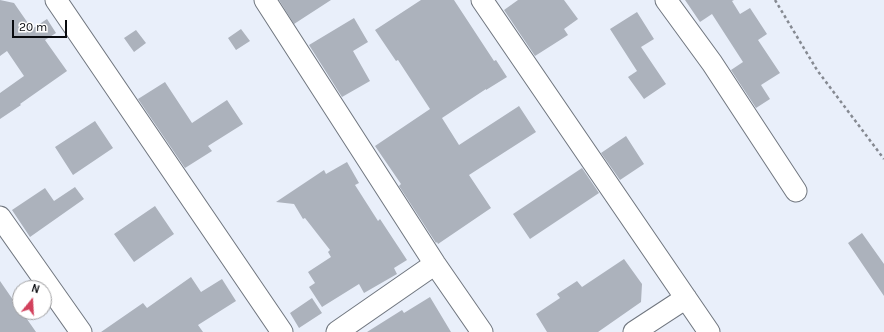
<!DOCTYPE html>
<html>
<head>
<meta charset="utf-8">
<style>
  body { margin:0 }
  #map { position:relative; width:884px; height:332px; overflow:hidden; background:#e9effa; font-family:Karla,sans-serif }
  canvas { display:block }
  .north { position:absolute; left:12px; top:280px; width:40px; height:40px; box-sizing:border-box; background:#fff; border:1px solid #9d9d9f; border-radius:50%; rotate:18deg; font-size:11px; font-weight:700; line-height:16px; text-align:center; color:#090b0f }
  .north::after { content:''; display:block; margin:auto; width:14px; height:18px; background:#d2415c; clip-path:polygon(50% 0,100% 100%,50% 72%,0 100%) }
  .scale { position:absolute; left:12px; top:20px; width:55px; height:18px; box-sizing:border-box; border:2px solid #090b0f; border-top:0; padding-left:5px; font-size:12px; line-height:14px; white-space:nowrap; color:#090b0f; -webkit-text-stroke:3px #fff; paint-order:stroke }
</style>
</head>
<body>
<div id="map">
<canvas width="884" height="332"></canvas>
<div class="north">N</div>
<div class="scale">20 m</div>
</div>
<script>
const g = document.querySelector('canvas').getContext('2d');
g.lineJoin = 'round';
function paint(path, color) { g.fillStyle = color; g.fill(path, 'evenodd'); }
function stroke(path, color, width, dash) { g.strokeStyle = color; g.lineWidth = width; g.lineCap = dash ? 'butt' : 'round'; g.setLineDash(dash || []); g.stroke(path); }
paint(new Path2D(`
  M 0,0 L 14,3 L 32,29 L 47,19 L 56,33 L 45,40 L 67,71 L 20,104 L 21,105 L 0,119 L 0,93 L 24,76 L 7,51 L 0,56 Z
  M 279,0 L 331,0 L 294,24 Z
  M 421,0 L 454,0 L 494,61 L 496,60 L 507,77 L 486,90 L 486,89 L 442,118 L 459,145 L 519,106 L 536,132 L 469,175 L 491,208 L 438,244 L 437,242 L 436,243 L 399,186 L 401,184 L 375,146 L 430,109 L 398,60 L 396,61 L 375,30 Z
  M 518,0 L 564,0 L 578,19 L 564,29 L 568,35 L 535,56 L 504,10 Z
  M 685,0 L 734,0 L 732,1 L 740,14 L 750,8 L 767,34 L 758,40 L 780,73 L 761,85 L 770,99 L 756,108 L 731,70 L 743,62 L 712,14 L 700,22 Z
  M 637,12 L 654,39 L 641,47 L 666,84 L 644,99 L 628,77 L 637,71 L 610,29 Z
  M 354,18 L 368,42 L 353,51 L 370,81 L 342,97 L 309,45 Z
  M 241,29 L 250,41 L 236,50 L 228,38 Z
  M 136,30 L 146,43 L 134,52 L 124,38 Z
  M 165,82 L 192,123 L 227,100 L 243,124 L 208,146 L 212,151 L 185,168 L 138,99 Z
  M 95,121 L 113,148 L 73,175 L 55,147 Z
  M 626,136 L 644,164 L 620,180 L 601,153 Z
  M 347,162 L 359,183 L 355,185 L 378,221 L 380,219 L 407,260 L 394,268 L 397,274 L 364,293 L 359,284 L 322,307 L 309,287 L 315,283 L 308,272 L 331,257 L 328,252 L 330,250 L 305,218 L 303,219 L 294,204 L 276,202 L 324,170 L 326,174 Z
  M 582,168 L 599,193 L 530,239 L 513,214 Z
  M 75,187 L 84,199 L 30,237 L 12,210 L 45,188 L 54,201 Z
  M 155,206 L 174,234 L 134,262 L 114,234 Z
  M 862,233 L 884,264 L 884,296 L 848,243 Z
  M 624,259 L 642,284 L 641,302 L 598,332 L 547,332 L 536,314 L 560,298 L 557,294 L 577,281 L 582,287 Z
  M 191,277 L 201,292 L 222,279 L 236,301 L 198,325 L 203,332 L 101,332 L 143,303 L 147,308 Z
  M 0,281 L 20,310 L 20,312 L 22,312 L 36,332 L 0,332 Z
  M 430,297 L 451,332 L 367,332 L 402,310 L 404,313 Z
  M 312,298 L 322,313 L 299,328 L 290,313 Z`), '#acb2bc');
const minor = new Path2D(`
  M 56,0 L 282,332
  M 265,0 L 435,264 L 482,332
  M 482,0 L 709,332
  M 666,0 L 712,63 L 796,191
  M 0,217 L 81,332
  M 337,332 L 435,264
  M 634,332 L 686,298`);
stroke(minor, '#70767f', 23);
stroke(new Path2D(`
  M 775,0 L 817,70 L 884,159`), '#858991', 2.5, [3, 3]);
stroke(minor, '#fff', 21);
</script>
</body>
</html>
